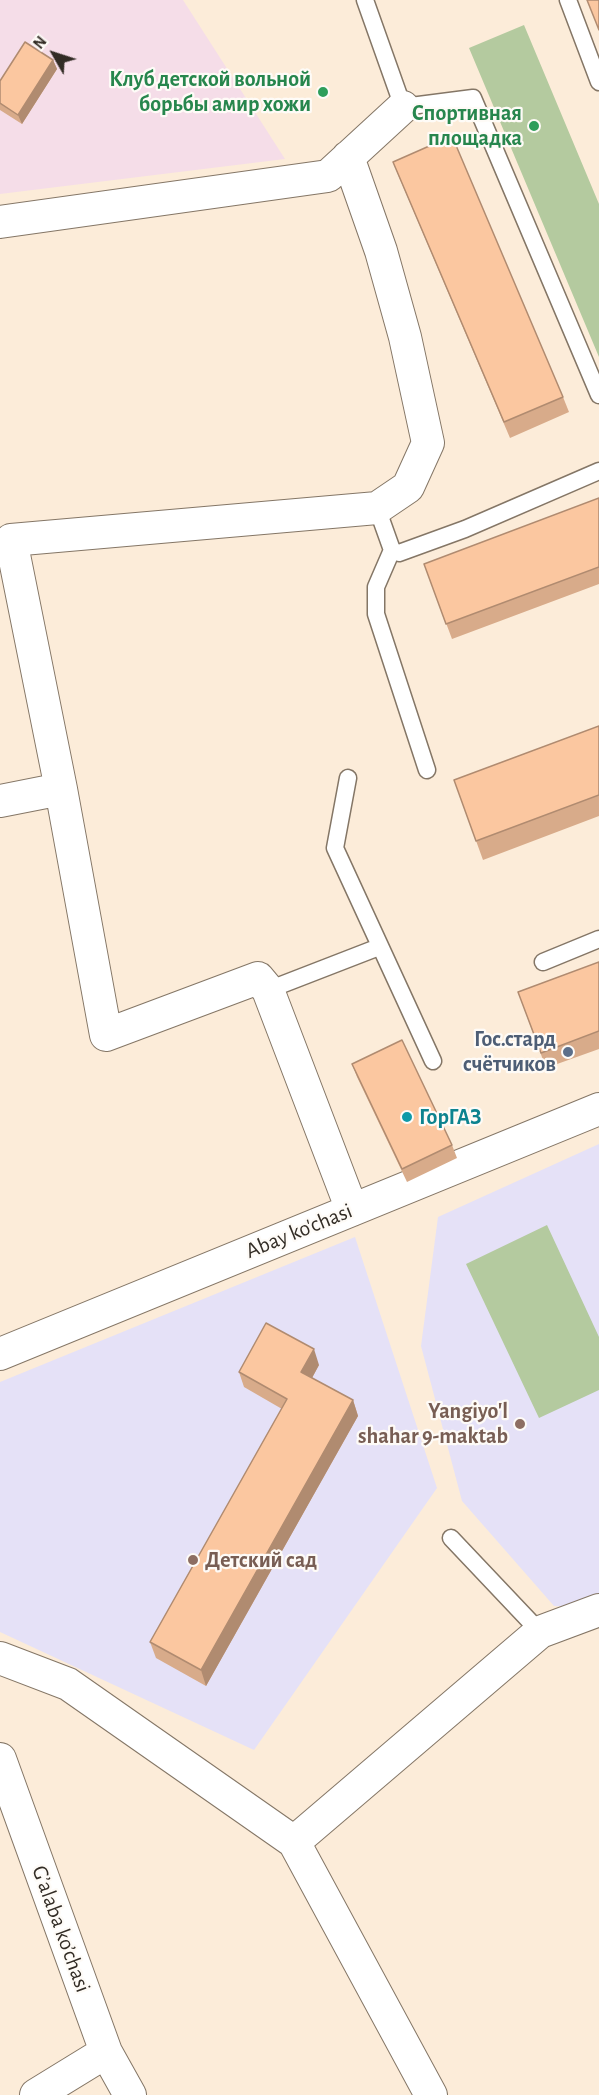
<!DOCTYPE html>
<html>
<head>
<meta charset="utf-8">
<style>
  body { margin:0 }
  #map { position:relative; width:599px; height:2095px; overflow:hidden; background:#fcecd9; font-family:"Alegreya Sans",sans-serif }
  canvas { display:block }
  .north { position:absolute; left:24px; top:24px; width:60px; height:60px; -webkit-text-stroke:4px #fefbf7; paint-order:stroke; rotate:309deg; font-size:16px; font-weight:700; line-height:24px; text-align:center; color:#322c25 }
  .north::after { content:''; display:block; margin:auto; width:21px; height:27px; background:#322c25; clip-path:polygon(50% 0,100% 100%,50% 72%,0 100%) }
</style>
</head>
<body>
<div id="map">
<canvas width="599" height="2095"></canvas>
<div class="north">N</div>
</div>
<script>
const g = document.querySelector('canvas').getContext('2d');
g.lineJoin = 'round';
function paint(path, color) { g.fillStyle = color; g.fill(path, 'evenodd'); }
function stroke(path, color, width, dash) { g.strokeStyle = color; g.lineWidth = width; g.lineCap = dash ? 'butt' : 'round'; g.setLineDash(dash || []); g.stroke(path); }
function label(font, color, halo, rows, align = 'center') {
  g.font = font + ' "Alegreya Sans",sans-serif'; g.lineWidth = 4.5; g.setLineDash([]); g.textBaseline = 'middle'; g.strokeStyle = halo; g.fillStyle = color; for (const [text, x, y, turn = 0] of rows) {
    g.save(); g.translate(x, y); g.rotate((+turn || 0) * Math.PI / 180); g.textAlign = isNaN(turn) ? turn : align; if (halo) g.strokeText(text, 0, 0); g.fillText(text, 0, 0); g.restore();
  }
}
paint(new Path2D(`
  M 0,0 L 183,0 L 285,159 L 0,194 Z`), '#f5dde8');
paint(new Path2D(`
  M 599,1144 L 599,1603 L 589,1608 L 554,1606 L 462,1501 L 421,1346 L 438,1217 Z
  M 355,1237 L 437,1488 L 254,1750 L 0,1632 L 0,1382 Z`), '#e5e1f7');
paint(new Path2D(`
  M 524,25 L 599,204 L 599,357 L 469,48 Z
  M 547,1225 L 599,1337 L 599,1390 L 539,1418 L 466,1264 Z`), '#b4ca9f');
const lane = new Path2D(`
  M 365,0 L 403,107 L 473,98 L 599,395
  M 568,0 L 599,82
  M 377,508 L 392,550 L 399,553 L 465,529 L 599,471
  M 392,550 L 376,587 L 376,614 L 427,770
  M 348,778 L 335,848 L 433,1061
  M 543,962 L 599,939
  M 268,990 L 379,947
  M 451,1538 L 540,1632`);
const street = new Path2D(`
  M 348,157 L 381,251 L 405,337 L 428,443 L 408,487 L 377,508 L 11,540 L 61,789 L 106,1035 L 258,978 L 268,990 L 352,1210
  M 0,222 L 328,176 L 403,107
  M 0,801 L 61,789
  M 0,1354 L 599,1109
  M 0,1658 L 68,1684 L 294,1842 L 431,2095
  M 0,1759 L 106,2052 L 130,2095
  M 294,1842 L 540,1632 L 599,1610
  M 36,2095 L 106,2052`);
stroke(lane, '#847666', 19);
stroke(street, '#847666', 34);
stroke(lane, '#fff', 16);
stroke(street, '#fff', 32);
paint(new Path2D(`
  M 53,60 L 57,69 L 22,124 L 0,110 L 0,81 Z
  M 393,162 L 563,397 L 569,412 L 510,438 L 399,177 Z
  M 599,498 L 599,584 L 452,639 L 424,564 Z
  M 599,726 L 599,816 L 483,860 L 454,780 Z
  M 599,962 L 599,1049 L 546,1068 L 518,992 Z
  M 352,1064 L 452,1145 L 457,1158 L 407,1182 L 357,1077 Z
  M 319,1365 L 312,1378 L 353,1400 L 358,1416 L 206,1686 L 156,1658 L 150,1642 L 282,1409 L 244,1387 L 239,1372 Z`), '#d8ab8a');
paint(new Path2D(`
  M 53,60 L 57,69 L 22,124 L 18,115 Z
  M 314,1349 L 319,1365 L 307,1387 L 301,1372 Z
  M 353,1400 L 358,1416 L 206,1686 L 201,1670 Z`), '#b08b70');
const building = new Path2D(`
  M 587,0 L 599,0 L 599,30 Z
  M 25,42 L 53,60 L 18,115 L 0,103 L 0,81 Z
  M 452,136 L 563,397 L 504,422 L 393,162 Z
  M 599,498 L 599,567 L 446,624 L 424,564 Z
  M 599,726 L 599,795 L 476,841 L 454,780 Z
  M 599,962 L 599,1031 L 541,1053 L 518,992 Z
  M 402,1040 L 452,1145 L 402,1169 L 352,1064 Z
  M 266,1323 L 314,1349 L 301,1372 L 353,1400 L 201,1670 L 150,1642 L 287,1399 L 239,1372 Z`);
paint(building, '#fbc7a0');
stroke(building, '#b08b70', 1.5);
for (const [x, y, r, color] of [
  [323,92,6,"#2e9e5b"],
  [534,126,6,"#2e9e5b"],
  [568,1052,6,"#5c6f8a"],
  [407,1117,6,"#0f9aa8"],
  [520,1424,6,"#8d6e63"],
  [193,1560,6,"#8d6e63"]
]) { const dot = new Path2D(); dot.arc(x, y, r, 0, 2 * Math.PI); g.fillStyle = color; g.fill(dot); stroke(dot, '#fefbf7', 2); }
label('bold 22px', '#27864d', '#fefbf7', [
  ["Клуб детской вольной",311,79],
  ["борьбы амир хожи",311,104],
  ["Спортивная",522,113],
  ["площадка",522,138]
], 'right');
label('bold 22px', '#4e5e75', '#fefbf7', [
  ["Гос.стард",556,1039],
  ["счётчиков",556,1064]
], 'right');
label('bold 22px', '#0d838f', '#fefbf7', [
  ["ГорГАЗ",419,1117]
], 'left');
label('22px', '#322c25', '#fefbf7', [
  ["Abay ko'chasi",299,1231,-22],
  ["G’alaba ko’chasi",61,1929,70]
]);
label('bold 22px', '#785e54', '#fefbf7', [
  ["Yangiyo'l",508,1411],
  ["shahar 9-maktab",508,1436],
  ["Детский сад",205,1560,"left"]
], 'right');
</script>
</body>
</html>
